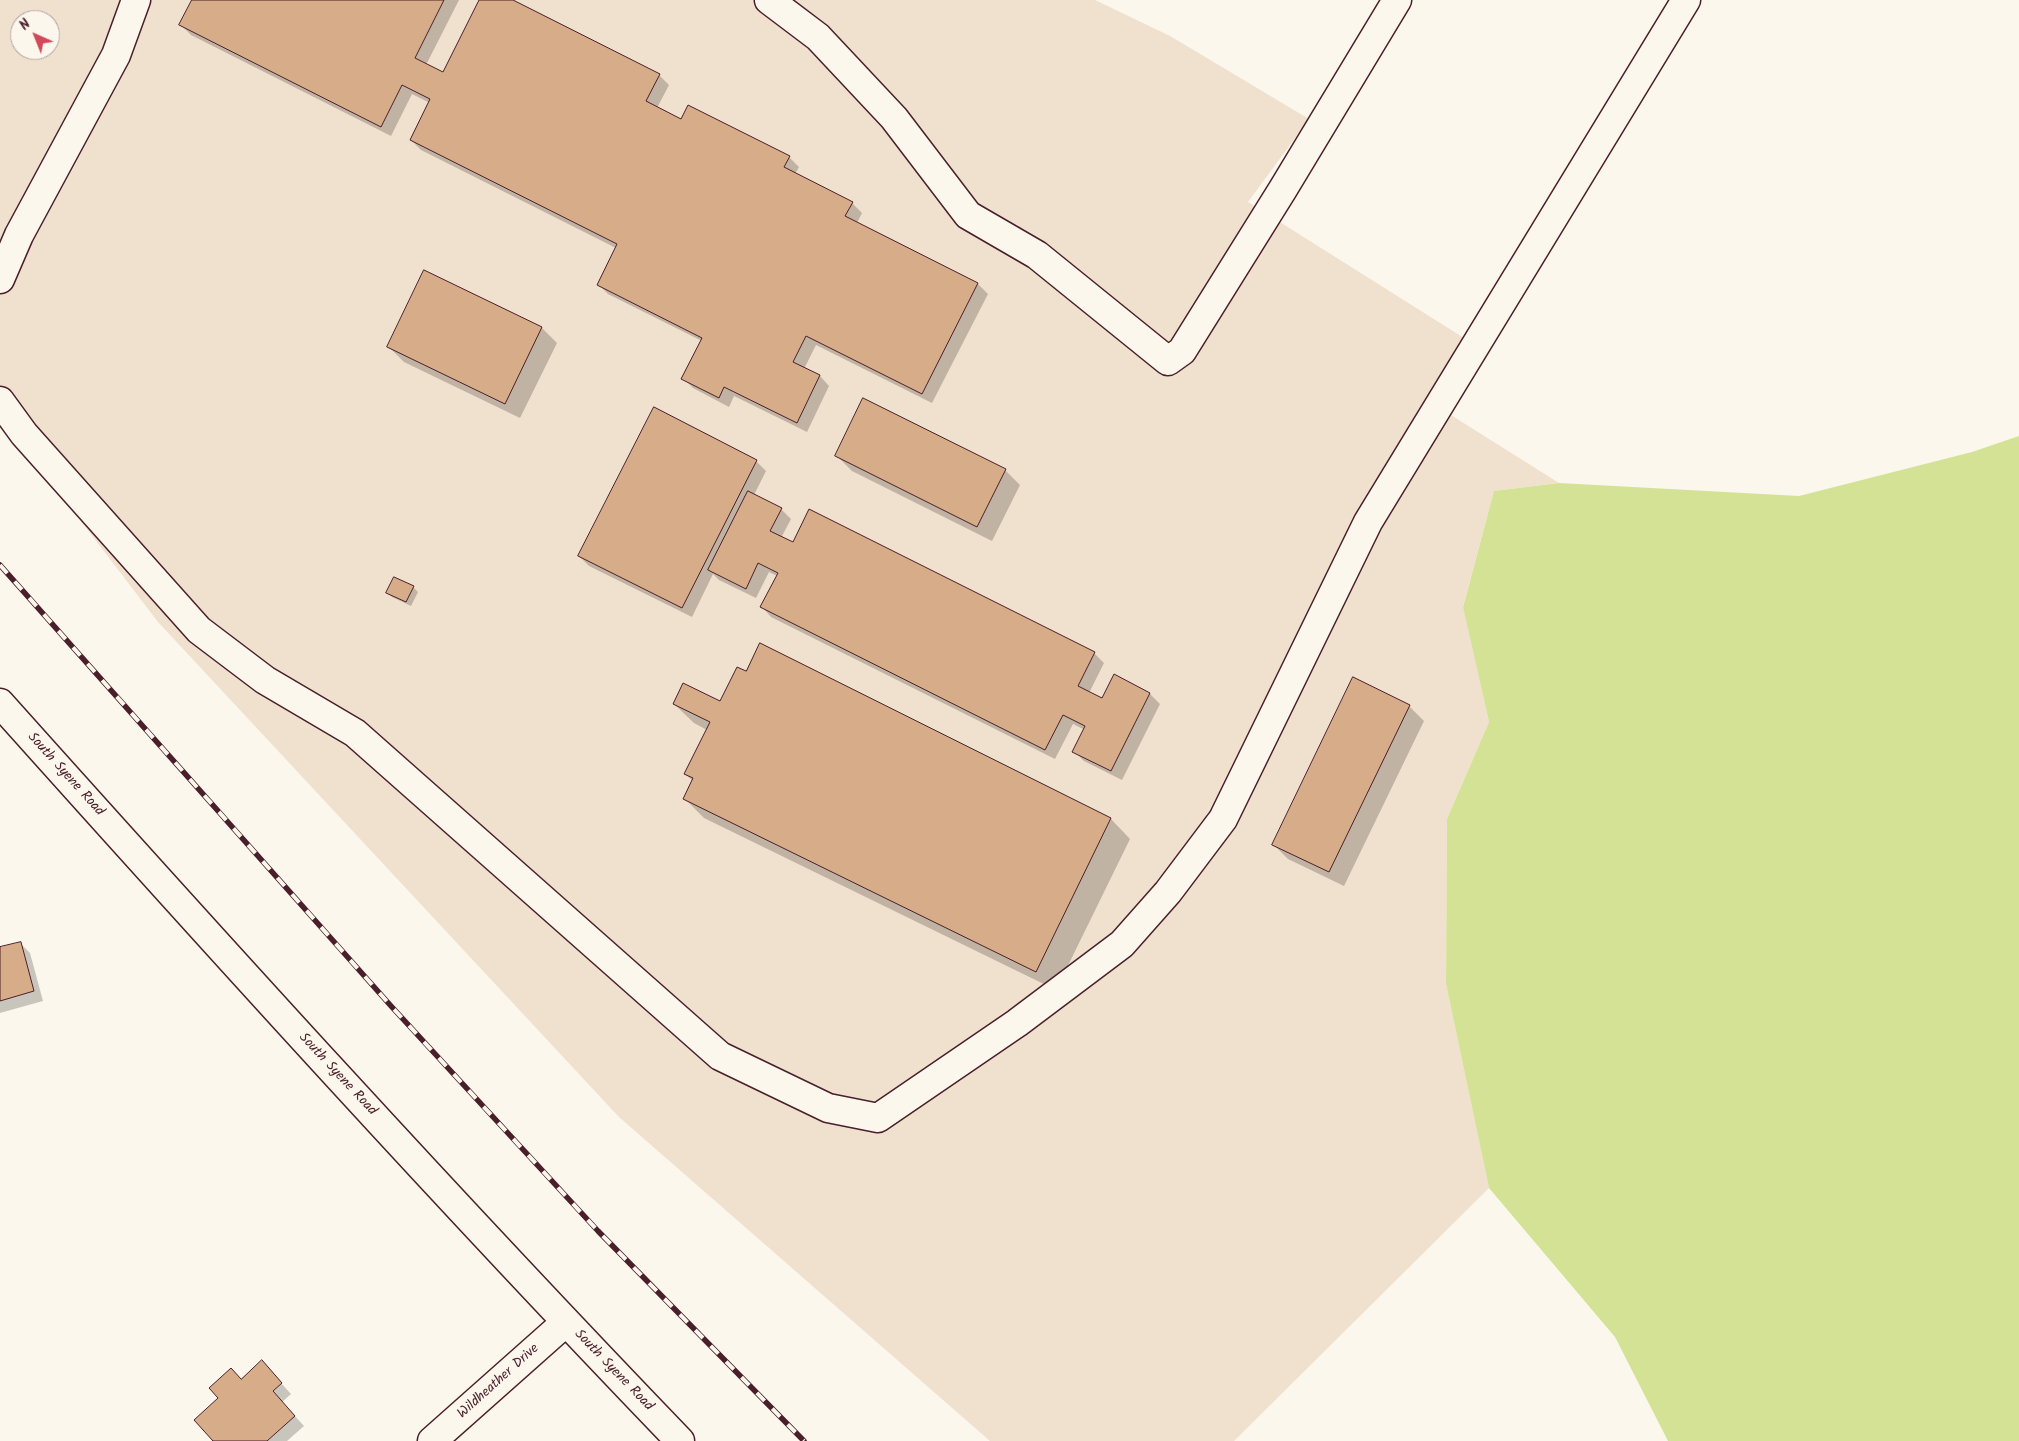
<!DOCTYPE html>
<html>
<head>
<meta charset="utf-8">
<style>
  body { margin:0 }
  #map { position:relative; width:2019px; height:1441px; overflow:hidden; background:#fbf7ec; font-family:Kalam,sans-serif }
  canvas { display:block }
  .north { position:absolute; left:10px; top:10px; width:50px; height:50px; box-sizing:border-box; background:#fbf7ec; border:1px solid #b4a19f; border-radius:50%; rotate:316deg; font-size:14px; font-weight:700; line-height:20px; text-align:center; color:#4a1f2b }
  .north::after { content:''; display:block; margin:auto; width:18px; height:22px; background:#d1495b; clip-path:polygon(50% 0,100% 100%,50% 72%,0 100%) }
</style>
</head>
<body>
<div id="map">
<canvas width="2019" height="1441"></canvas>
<div class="north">N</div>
</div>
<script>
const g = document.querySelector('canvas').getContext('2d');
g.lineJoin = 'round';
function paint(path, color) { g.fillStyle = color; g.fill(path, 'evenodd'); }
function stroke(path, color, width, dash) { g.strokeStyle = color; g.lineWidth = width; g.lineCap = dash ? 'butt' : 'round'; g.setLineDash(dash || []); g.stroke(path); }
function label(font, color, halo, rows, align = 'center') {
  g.font = font + ' Kalam,sans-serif'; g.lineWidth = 5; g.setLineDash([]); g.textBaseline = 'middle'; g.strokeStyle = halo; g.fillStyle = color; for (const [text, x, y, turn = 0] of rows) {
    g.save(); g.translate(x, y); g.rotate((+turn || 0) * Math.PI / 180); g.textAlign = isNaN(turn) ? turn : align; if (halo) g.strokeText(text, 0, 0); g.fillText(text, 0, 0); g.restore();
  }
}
paint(new Path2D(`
  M 0,0 L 1095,0 L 1170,36 L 1309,119 L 1248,202 L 1483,350 L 1435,405 L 1559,483 L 1494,491 L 1463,606 L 1489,722 L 1447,819 L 1446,984 L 1489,1188 L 1234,1441 L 990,1441 L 619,1117 L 158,622 L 0,415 ZM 20,20 L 50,20 L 50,50 L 20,50 Z`), '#f0e0ce');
paint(new Path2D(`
  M 2019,436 L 2019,1441 L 1668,1441 L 1615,1337 L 1489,1188 L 1446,984 L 1447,819 L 1489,722 L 1463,607 L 1494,491 L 1559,483 L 1799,496 L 1972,452 Z`), '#d4e295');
paint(new Path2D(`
  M 193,0 L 459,0 L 426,65 L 444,74 L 481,0 L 510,0 L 659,75 L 669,85 L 657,108 L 681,121 L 789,157 L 799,167 L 795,174 L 852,203 L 862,213 L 857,223 L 978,284 L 988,294 L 932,403 L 816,345 L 804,369 L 820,376 L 829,386 L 807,432 L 734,396 L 729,407 L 693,388 L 683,378 L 702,341 L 608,294 L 598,284 L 616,248 L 421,150 L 411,140 L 430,103 L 412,94 L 391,136 L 191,35 L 181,25 Z
  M 425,272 L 542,328 L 557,343 L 520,418 L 404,362 L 389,347 Z
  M 837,456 L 1005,470 L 1020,485 L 992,541 L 852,471 Z
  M 756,461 L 766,471 L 754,495 L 781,509 L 791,519 L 781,538 L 1094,653 L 1104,663 L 1089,693 L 1102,700 L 1114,676 L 1150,694 L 1160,704 L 1122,780 L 1084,761 L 1074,751 L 1085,730 L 1073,724 L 1055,759 L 771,617 L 762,607 L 777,576 L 769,572 L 756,598 L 719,580 L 713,574 L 692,617 L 589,566 L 579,556 Z
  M 413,587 L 418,592 L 411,606 L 392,597 L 388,593 Z
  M 760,645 L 1111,819 L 1130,839 L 1056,990 L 704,818 L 684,798 L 693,781 L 685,774 L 707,730 L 694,723 L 674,704 L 720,703 L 747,673 Z
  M 1409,706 L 1424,721 L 1344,886 L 1288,859 L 1273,844 Z
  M 20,943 L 30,953 L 43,1001 L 0,1013 L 0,949 Z
  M 271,1372 L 291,1394 L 282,1402 L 304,1426 L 287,1441 L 215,1441 L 241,1380 Z`), '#0003');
const building = new Path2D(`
  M 192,0 L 444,0 L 415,58 L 443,72 L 479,0 L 513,0 L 660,74 L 646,101 L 681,119 L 688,105 L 790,156 L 784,167 L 853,202 L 845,216 L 978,283 L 922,394 L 806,336 L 793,362 L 820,375 L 797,423 L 724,387 L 719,398 L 681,379 L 702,338 L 597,285 L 617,244 L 410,140 L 430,99 L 402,85 L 381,127 L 179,25 Z
  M 424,270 L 542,327 L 505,404 L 387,347 Z
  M 863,398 L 1006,469 L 977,527 L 835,456 Z
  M 654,407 L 757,460 L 682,608 L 578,556 Z
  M 748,491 L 782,508 L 770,531 L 793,542 L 809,509 L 1095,652 L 1078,686 L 1102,698 L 1114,674 L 1150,693 L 1111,771 L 1072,752 L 1085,726 L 1063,715 L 1045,750 L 760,607 L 778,573 L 758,563 L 746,589 L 708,570 Z
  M 394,577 L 414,586 L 406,602 L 386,593 Z
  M 760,643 L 1111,818 L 1036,972 L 683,799 L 693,778 L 684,774 L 710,722 L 673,704 L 683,683 L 720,701 L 737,667 L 746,671 Z
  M 1353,677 L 1410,705 L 1329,872 L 1272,845 Z
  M 21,942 L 34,991 L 0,1001 L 0,947 Z
  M 262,1360 L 282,1383 L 273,1391 L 295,1416 L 267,1441 L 213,1441 L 194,1420 L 218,1398 L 209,1388 L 231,1368 L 241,1379 Z`);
paint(building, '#d7ac88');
stroke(building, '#4a1f2b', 1);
const minor = new Path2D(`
  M 769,0 L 818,37 L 894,118 L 968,215 L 1037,255 L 1168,361 L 1182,351 L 1283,189 L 1397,0
  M 0,279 L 19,235 L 116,55 L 136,0
  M 0,401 L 24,434 L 199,630 L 265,680 L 355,733 L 720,1056 L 828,1108 L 878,1118 L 1017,1023 L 1122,944 L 1168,892 L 1223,819 L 1368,522 L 1686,0
  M 0,703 C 223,952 448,1200 680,1441
  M 432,1441 L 566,1322`);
stroke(minor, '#4a1f2b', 31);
stroke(minor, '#fbf7ec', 28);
const rail = new Path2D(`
  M 0,565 L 391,1006 L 598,1231 L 804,1441`);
stroke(rail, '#4a1f2b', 5.5);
stroke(rail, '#fbf7ec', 4, [11]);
label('14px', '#4a1f2b', '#fbf7ec', [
  ["South Syene Road",65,775,48],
  ["South Syene Road",337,1075,47],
  ["South Syene Road",613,1371,46],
  ["Wildheather Drive",499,1382,-42]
]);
</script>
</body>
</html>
